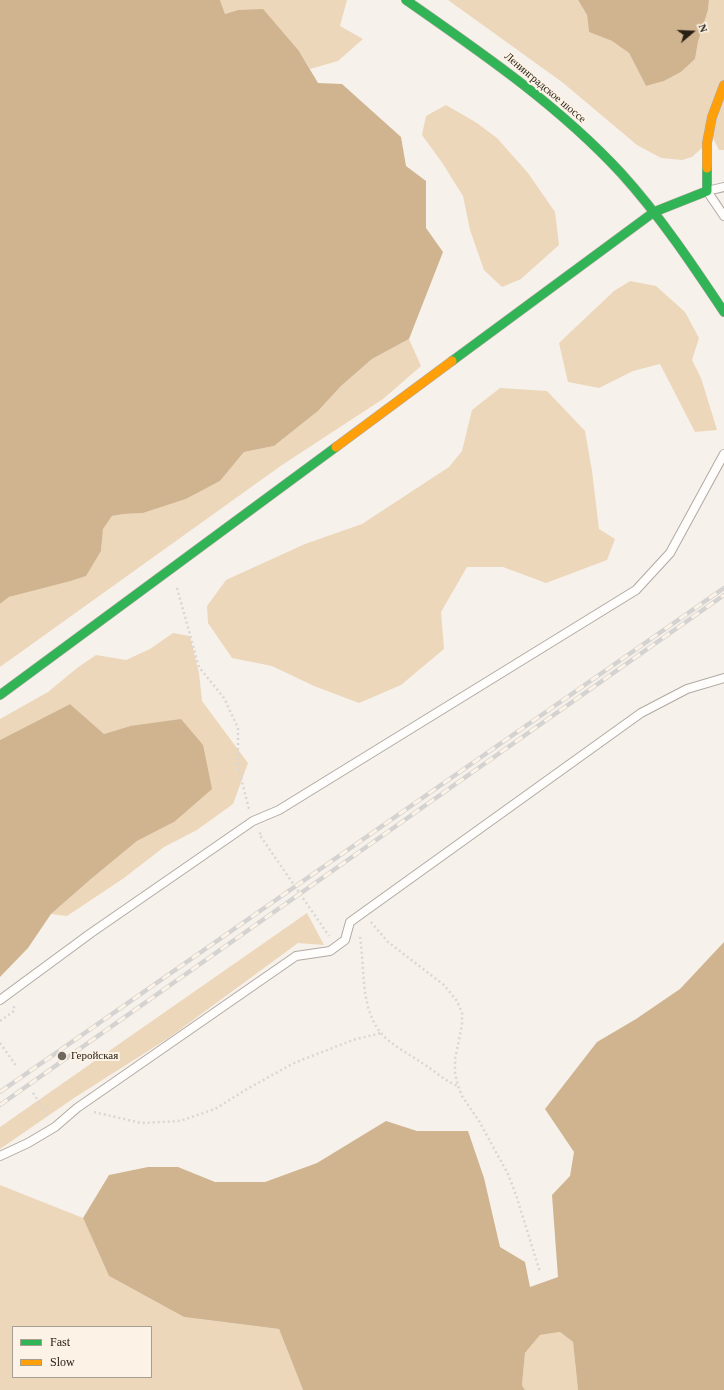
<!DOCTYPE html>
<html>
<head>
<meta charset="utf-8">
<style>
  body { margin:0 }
  #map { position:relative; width:724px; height:1390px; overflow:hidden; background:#f7f1eb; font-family:"Times New Roman",serif }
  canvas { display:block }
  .legend { position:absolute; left:12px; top:1326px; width:140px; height:52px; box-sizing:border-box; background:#fcf2e6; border:1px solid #a79e92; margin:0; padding:5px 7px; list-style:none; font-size:12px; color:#282014 }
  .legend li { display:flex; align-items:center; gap:8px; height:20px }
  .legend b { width:20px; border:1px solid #a79e92 }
  .north { position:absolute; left:672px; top:12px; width:40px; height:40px; -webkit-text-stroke:3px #fcf2e6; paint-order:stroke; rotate:71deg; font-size:11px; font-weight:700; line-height:16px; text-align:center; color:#282014 }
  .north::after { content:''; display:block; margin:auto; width:14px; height:18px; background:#282014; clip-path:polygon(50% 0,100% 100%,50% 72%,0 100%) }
</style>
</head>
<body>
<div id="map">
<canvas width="724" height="1390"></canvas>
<ul class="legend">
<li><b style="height:5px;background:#30b455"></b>Fast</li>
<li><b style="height:5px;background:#ff9f0a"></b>Slow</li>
</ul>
<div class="north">N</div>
</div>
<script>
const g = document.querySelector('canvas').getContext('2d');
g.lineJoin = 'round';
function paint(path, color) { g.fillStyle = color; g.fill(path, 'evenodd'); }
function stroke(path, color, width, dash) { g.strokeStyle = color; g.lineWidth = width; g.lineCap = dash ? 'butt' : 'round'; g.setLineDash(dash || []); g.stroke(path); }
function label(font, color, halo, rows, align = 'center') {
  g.font = font + ' "Times New Roman",serif'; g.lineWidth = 4; g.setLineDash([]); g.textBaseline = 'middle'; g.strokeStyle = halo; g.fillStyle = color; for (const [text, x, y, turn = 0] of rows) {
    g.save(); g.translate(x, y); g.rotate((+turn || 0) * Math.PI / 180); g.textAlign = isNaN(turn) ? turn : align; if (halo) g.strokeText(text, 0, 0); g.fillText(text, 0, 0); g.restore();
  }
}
paint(new Path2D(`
  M 220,0 L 347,0 L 340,26 L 363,39 L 338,61 L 310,69 L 299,51 L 238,10 L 225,14 Z
  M 448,0 L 578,0 L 587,15 L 589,32 L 612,41 L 629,53 L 646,86 L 664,81 L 681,72 L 695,59 L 698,42 L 708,10 L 709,0 L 724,0 L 724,150 L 719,150 L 713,138 L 692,157 L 682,160 L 661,158 L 637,145 L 562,82 Z
  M 446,105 L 477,123 L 497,138 L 528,173 L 555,212 L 559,245 L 521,279 L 502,287 L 484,270 L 470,230 L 463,196 L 443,164 L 422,135 L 426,116 Z
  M 630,281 L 656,286 L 685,312 L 699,338 L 692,360 L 701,378 L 717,430 L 695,432 L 660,364 L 633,371 L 599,388 L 568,382 L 559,343 L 614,291 Z
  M 409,339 L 421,366 L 383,399 L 282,465 L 0,667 L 0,604 L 9,597 L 71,581 L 85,576 L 101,551 L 103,528 L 112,516 L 124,514 L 143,513 L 186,499 L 220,481 L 244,452 L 274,446 L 318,411 L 341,386 L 372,359 Z
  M 500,388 L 547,391 L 585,431 L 592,471 L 599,529 L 615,539 L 607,560 L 546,583 L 503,567 L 467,567 L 441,612 L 444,649 L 401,685 L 359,703 L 314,686 L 272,666 L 232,658 L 208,623 L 207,606 L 226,580 L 305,544 L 362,524 L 449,467 L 462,451 L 472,410 Z
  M 173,633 L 190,636 L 199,673 L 202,701 L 248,763 L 233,804 L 197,830 L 164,847 L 124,878 L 67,916 L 51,914 L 91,879 L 137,841 L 174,822 L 130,726 L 104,734 L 70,704 L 0,740 L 0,719 L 48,692 L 77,668 L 96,655 L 126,660 L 150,649 Z
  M 307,913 L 324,945 L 298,943 L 170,1037 L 74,1098 L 0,1149 L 0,1127 Z
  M 0,1185 L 83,1218 L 109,1276 L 184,1317 L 279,1329 L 303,1390 L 0,1390 ZM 13,1327 L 151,1327 L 151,1377 L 13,1377 Z
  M 560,1332 L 573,1342 L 578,1390 L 525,1390 L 522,1385 L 525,1353 L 540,1335 Z`), '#ecd7ba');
paint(new Path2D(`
  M 0,0 L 220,0 L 225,14 L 238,10 L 263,9 L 299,51 L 318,83 L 342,84 L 401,137 L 406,166 L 426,181 L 426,228 L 443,252 L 409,339 L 372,359 L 341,386 L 318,411 L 274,446 L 244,452 L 220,481 L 186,499 L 143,513 L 124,514 L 112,516 L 103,529 L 101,551 L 86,576 L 71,581 L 9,597 L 0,604 Z
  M 578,0 L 709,0 L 708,10 L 698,42 L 695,59 L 681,72 L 664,81 L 646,86 L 629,53 L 612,41 L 589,32 L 587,15 Z
  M 70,704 L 104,734 L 130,726 L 181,719 L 203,745 L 212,789 L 174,822 L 137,841 L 91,879 L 51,914 L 28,948 L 0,977 L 0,740 Z
  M 724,942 L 724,1390 L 578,1390 L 573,1342 L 560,1332 L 540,1335 L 525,1353 L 522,1385 L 525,1390 L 303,1390 L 279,1329 L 184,1317 L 109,1276 L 83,1218 L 109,1175 L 148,1167 L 178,1167 L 215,1182 L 265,1182 L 317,1163 L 386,1121 L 417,1131 L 468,1131 L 484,1178 L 500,1247 L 525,1262 L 530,1287 L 558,1277 L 552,1195 L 570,1176 L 574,1152 L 545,1109 L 597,1042 L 636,1019 L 680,989 Z`), '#cfb48f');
const lane = new Path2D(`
  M 724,187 L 707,191 L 724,216
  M 0,1000 L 91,933 L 253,821 L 279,810 L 636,590 L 670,553 L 724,454
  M 0,1156 L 28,1143 L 55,1127 L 77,1108 L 296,956 L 330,951 L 345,940 L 350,922 L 641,713 L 687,689 L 724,678`);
const fast = new Path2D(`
  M 406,0 C 482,53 558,105 621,173 C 660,216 692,264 724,312
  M 452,361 L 654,212 L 707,191 L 707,168
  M 0,695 L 336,447`);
const slow = new Path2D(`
  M 707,168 L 707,143 L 712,117 L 724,85
  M 336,447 L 452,361`);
stroke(lane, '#b1aaa2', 10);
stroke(fast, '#b1aaa2', 10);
stroke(slow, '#b1aaa2', 10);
stroke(new Path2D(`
  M 177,588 L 199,667 L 224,698 L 238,728 L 238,766 L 249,809
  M 261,833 L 259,834 L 329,936
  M 371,922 L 388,942 L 444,985 L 457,1001 L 462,1013 L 462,1025 L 455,1059 L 455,1073 L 458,1086 L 462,1096 L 479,1121 L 508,1174 L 517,1198 L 540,1272
  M 360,937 C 365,968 360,1006 380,1032 C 391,1045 409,1054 422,1063 C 434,1070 444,1081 458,1086
  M 0,1021 L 14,1011 L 14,1005
  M 0,1043 L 17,1067
  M 33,1093 L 48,1116
  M 94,1112 L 141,1123 L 180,1121 L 215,1109 L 247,1089 L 294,1063 L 353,1040 L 381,1033`), '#d8d7d5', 2.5, [2, 3]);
stroke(lane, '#fefdfc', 8);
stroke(fast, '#30b455', 9);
stroke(slow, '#ff9f0a', 9);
const rail = new Path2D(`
  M 0,1092 L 724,588
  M 0,1105 L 724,595`);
stroke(rail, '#d5d3d1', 4.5);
stroke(rail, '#fcf2e6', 3, [9]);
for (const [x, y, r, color] of [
  [62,1056,5,"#70695f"]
]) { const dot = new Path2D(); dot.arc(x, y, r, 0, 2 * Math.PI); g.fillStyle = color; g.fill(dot); stroke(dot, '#fcf2e6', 1.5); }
label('11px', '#282014', '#fcf2e6', [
  ["Ленинградское шоссе",545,88,40]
]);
label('11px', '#282014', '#fcf2e6', [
  ["Геройская",71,1056]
], 'left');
</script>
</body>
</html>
